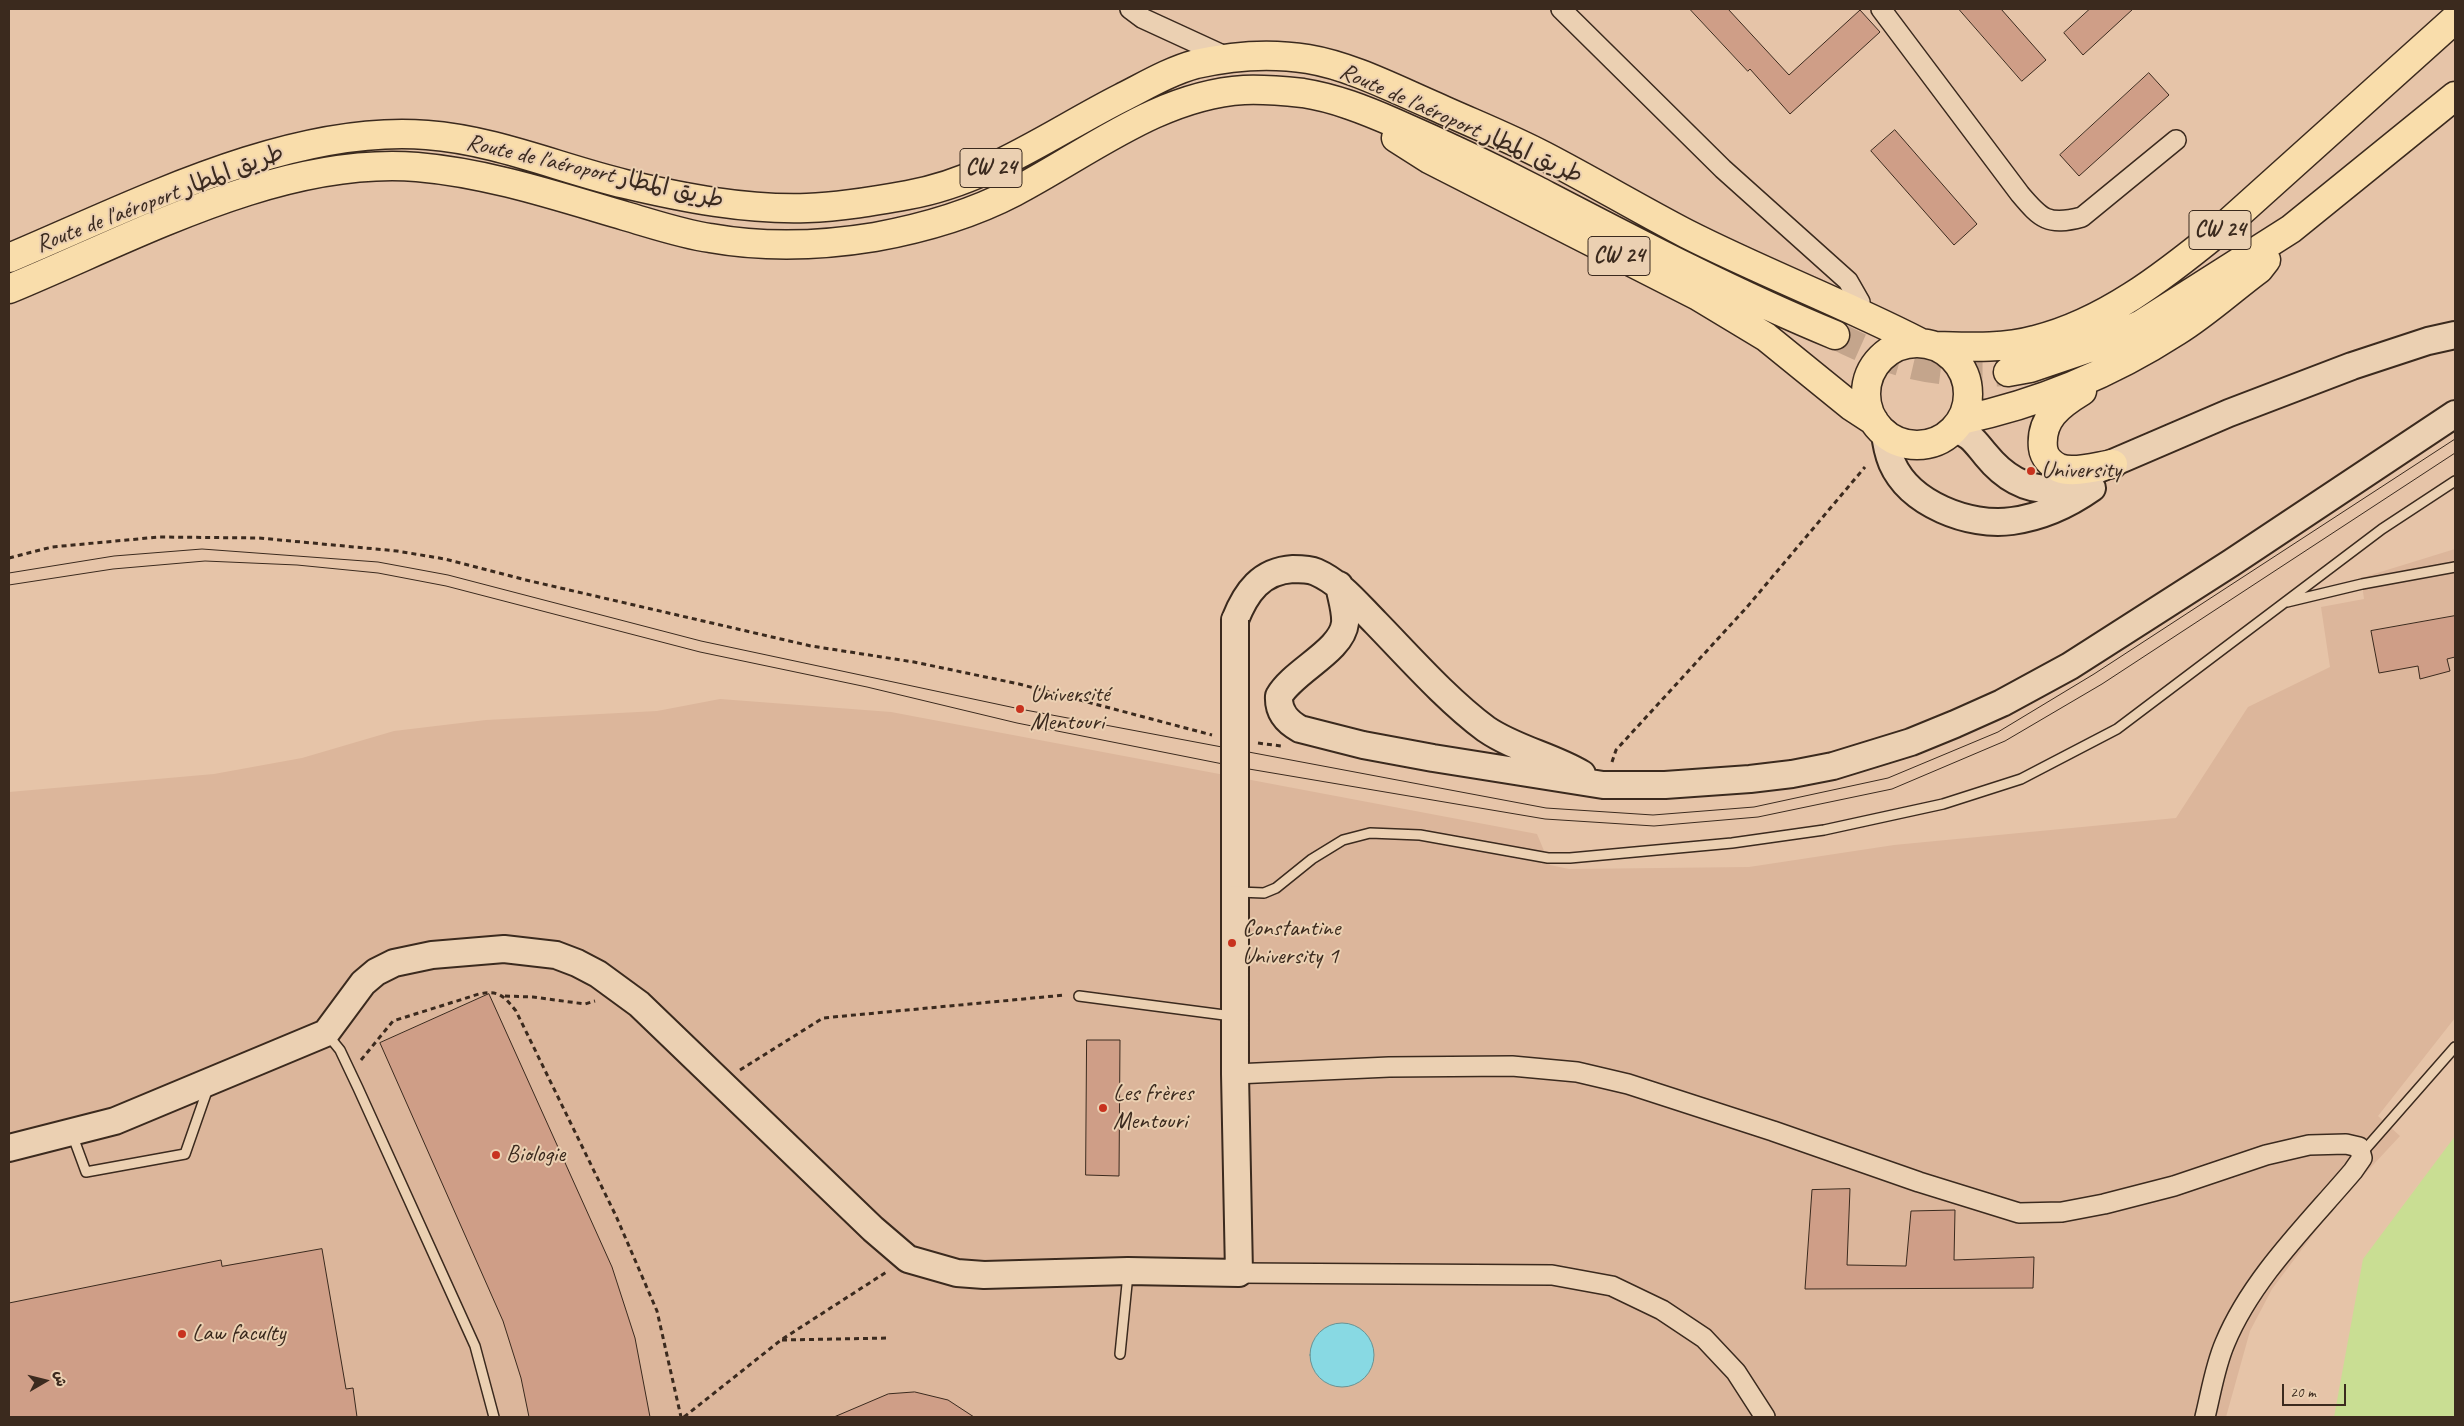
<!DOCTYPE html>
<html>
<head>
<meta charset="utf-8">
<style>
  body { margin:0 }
  #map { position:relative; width:2464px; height:1426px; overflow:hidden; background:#e6c4a8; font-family:Caveat,"Playpen Sans Arabic",sans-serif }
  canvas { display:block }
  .frame { position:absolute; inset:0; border:10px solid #3b2a1e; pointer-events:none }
  .north { position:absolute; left:20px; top:1356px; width:50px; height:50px; -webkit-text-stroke:4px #ebd0b2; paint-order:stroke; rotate:82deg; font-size:14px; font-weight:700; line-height:20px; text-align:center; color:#3b2a1e }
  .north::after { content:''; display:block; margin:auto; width:18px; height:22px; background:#3b2a1e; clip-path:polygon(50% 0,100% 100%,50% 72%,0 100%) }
  .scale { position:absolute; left:2282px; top:1384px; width:64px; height:22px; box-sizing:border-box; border:2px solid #3b2a1e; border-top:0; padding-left:6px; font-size:15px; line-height:18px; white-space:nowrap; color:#3b2a1e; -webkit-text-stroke:4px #ebd0b2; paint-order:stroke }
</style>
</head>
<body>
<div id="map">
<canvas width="2464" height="1426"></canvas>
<div class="frame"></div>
<div class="north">ش</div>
<div class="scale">20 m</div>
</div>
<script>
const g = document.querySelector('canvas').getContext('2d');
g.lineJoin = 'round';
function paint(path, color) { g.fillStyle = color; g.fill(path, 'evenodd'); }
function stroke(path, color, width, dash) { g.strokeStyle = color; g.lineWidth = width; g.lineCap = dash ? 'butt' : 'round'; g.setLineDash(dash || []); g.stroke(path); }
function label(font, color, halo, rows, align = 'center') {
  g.font = font + ' Caveat,"Playpen Sans Arabic",sans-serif'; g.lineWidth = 4; g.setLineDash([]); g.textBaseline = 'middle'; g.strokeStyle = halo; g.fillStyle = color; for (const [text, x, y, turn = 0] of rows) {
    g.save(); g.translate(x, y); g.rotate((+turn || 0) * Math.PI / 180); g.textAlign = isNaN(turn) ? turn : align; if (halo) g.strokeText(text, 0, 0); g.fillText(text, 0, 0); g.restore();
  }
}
paint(new Path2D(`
  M 2455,549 L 2455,1018 L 2378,1116 L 2400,1136 L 2333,1208 L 2272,1289 L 2250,1331 L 2226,1417 L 9,1417 L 9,792 L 214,774 L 302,758 L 394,731 L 486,720 L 657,711 L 720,699 L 891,712 L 1537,834 L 1550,865 L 1569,869 L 1749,867 L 1894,845 L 2176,818 L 2248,707 L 2330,667 L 2321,607 L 2364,599 L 2361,578 Z`), '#dcb69b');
paint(new Path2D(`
  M 2455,1136 L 2455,1417 L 2334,1417 L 2363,1259 Z`), '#c9de93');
const water = new Path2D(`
  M1310 1355a32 32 0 1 1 64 0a32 32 0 1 1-64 0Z`);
paint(water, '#88d9e3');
stroke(water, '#699394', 1);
const building = new Path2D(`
  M 1690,9 L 1728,9 L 1789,75 L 1860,10 L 1880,32 L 1790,114 L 1750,69 L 1748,71 Z
  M 1959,9 L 2001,9 L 2046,60 L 2022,81 Z
  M 2090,9 L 2133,9 L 2083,55 L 2064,33 Z
  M 2149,73 L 2169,95 L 2079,176 L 2060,155 Z
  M 1895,130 L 1977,224 L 1954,245 L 1871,151 Z
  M 2455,616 L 2455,657 L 2447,659 L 2450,671 L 2420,679 L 2418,666 L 2379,673 L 2371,631 Z
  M 489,994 L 612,1267 L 635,1338 L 650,1417 L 529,1417 L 521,1378 L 503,1321 L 380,1043 Z
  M 1087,1040 L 1120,1040 L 1119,1176 L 1086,1175 Z
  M 1850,1189 L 1847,1265 L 1906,1266 L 1911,1211 L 1955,1210 L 1954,1260 L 2034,1257 L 2033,1288 L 1805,1289 L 1812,1190 Z
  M 322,1249 L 346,1389 L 353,1388 L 357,1417 L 9,1417 L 9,1303 L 221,1260 L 222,1266 Z
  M 915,1392 L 948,1400 L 974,1417 L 834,1417 L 888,1394 Z`);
paint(building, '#cf9e87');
stroke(building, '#3b2a1e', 1);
stroke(new Path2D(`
  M 1835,335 C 1896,367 1940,375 2008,372`), '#c4a58c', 28, [28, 14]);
const lane = new Path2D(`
  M 2287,602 L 2362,584 L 2455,567
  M 1238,892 L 1264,893 L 1276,888 L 1312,859 L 1343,840 L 1370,833 L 1420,835 L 1548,858 L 1570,858 L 1732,843 L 1824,830 L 1943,804 L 2021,779 L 2117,729 L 2382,529 L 2455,481
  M 1079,996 L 1232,1016
  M 327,1034 L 340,1050 L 358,1088 L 475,1346 L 494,1417
  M 72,1134 L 86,1172 L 185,1154 L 208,1088
  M 2362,1153 L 2455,1047
  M 1120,1354 L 1128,1274`);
const street = new Path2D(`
  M 1130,9 L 1142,18 L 1229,58
  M 1561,9 L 1723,169 L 1848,281 L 1860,302 L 1860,314
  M 1881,9 L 2020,194 C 2041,219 2048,226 2082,217 L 2176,140
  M 1235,1074 L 1389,1067 L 1512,1066 L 1577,1072 L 1628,1084 L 1773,1131 L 1919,1182 L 2019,1213 L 2062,1212 L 2104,1204 L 2174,1186 L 2266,1155 L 2309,1145 L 2346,1144 L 2359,1147 L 2362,1158 L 2353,1171 C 2308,1224 2252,1278 2225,1343 C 2215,1366 2211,1393 2205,1417
  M 1239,1273 L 1552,1275 L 1612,1286 L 1662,1310 L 1704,1338 L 1736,1372 L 1765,1417`);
const secondary = new Path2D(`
  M 1954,429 C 1971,434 1975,442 1986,455 C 2003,476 2024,490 2052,489 L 2229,413 L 2352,366 L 2428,341 L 2455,335
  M 1885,433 C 1886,443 1888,453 1892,463 C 1910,504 1969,527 2012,521 C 2041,517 2068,505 2092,488
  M 1339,585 C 1341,597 1346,611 1345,623 C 1342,651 1293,671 1279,696 C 1278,712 1287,722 1300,729 L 1363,745 L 1433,758 L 1603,785 L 1665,785 L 1750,779 L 1792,774 L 1833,766 L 1911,742 L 1955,724 L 2002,703 L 2070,666 L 2231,563 L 2455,414
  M 1235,620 C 1246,592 1261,571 1293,569 C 1301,569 1309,569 1316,572 C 1341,583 1357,604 1376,623 C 1410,658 1447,700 1486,729 C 1515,749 1552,756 1582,774
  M 9,1148 L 115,1121 L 326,1033 L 363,983 L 376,972 L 394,963 L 432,955 L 504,949 L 556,955 L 577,963 L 598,974 L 639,1004 L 873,1229 L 908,1259 L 957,1273 L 984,1275 L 1128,1271 L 1239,1273 L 1235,1074 L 1235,874`);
const highway = new Path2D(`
  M 1396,138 L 1429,159 L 1698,296 L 1766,337 L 1851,406 L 1874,421
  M 9,258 C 133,206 289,124 427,135 C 495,140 559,168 625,184 C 684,198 746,210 807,208 C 841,207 875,201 908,195 C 987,181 1052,133 1121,98 C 1145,86 1170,71 1196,64 C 1231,56 1272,53 1308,59 C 1350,66 1393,88 1432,105 C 1469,122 1508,137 1544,156 C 1592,181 1639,209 1687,234 C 1764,273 1843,303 1919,342
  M 9,289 C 133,238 279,156 417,167 C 488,173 557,196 625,216 C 653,224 682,234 710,238 C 766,248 820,246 875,237 C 924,228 970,215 1014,192 C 1087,154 1159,95 1244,90 C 1263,89 1284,91 1303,93 C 1335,98 1365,110 1395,123 C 1443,144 1490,166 1536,190 C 1634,241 1733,293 1835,335
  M1866 394a51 51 0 1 1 102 0a51 51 0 1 1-102 0Z
  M 1936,346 C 1969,347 2003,349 2035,340 C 2104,323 2164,276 2218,232 L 2455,19
  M 2008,372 L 2030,368 L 2098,345 L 2140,325 L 2291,229 L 2455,96
  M 2082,391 C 2059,405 2040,419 2043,448 C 2044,457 2051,464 2059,468 C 2074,474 2098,466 2113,464
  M 1961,420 C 2037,404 2112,373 2177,331 C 2206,313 2232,289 2259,269 L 2266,260`);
stroke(lane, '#3b2a1e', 12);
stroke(street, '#3b2a1e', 22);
stroke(secondary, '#3b2a1e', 30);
stroke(highway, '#3b2a1e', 31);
stroke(new Path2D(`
  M 9,558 L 52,547 L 159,537 L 259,538 L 397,551 L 445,559 L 526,580 L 811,646 L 914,662 L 1019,684 L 1212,735
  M 1258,743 L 1281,746
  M 1612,762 L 1616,750 L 1747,607 L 1865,467
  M 505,996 L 533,997 L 585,1004 L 595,1001
  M 361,1060 L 393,1021 L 479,994 C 499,990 504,996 516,1011 L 616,1216 L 657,1311 L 681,1417
  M 740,1070 L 823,1018 L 1065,995
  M 782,1340 L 888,1338
  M 684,1417 L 781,1340 L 888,1271`), '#3b2a1e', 3, [5, 4]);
stroke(lane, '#ebd0b2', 9);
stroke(street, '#ebd0b2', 19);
stroke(secondary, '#ebd0b2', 26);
stroke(highway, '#f9ddab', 28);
stroke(new Path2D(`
  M 9,573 L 114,556 L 202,549 L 378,562 L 448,575 L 701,641 L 1020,709 L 1546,808 L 1653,815 L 1754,807 L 1888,778 L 1998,732 L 2094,674 L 2455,439
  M 9,585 L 113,569 L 205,561 L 297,565 L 378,573 L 446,586 L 700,652 L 867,687 L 1017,723 L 1243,768 L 1545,819 L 1654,826 L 1758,817 L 1892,789 L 2005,741 L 2102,684 L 2455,453`), '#3b2a1e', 1);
const secondaryBridge = new Path2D(`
  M 1235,620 L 1235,874`);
stroke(secondaryBridge, '#3b2a1e', 30, []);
stroke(secondaryBridge, '#ebd0b2', 26);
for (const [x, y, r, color] of [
  [2031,471,5,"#c8321e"],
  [1020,709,5,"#c8321e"],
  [1232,943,5,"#c8321e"],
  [1103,1108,5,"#c8321e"],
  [496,1155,5,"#c8321e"],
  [182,1334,5,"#c8321e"]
]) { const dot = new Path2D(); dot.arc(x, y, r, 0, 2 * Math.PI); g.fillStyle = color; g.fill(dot); stroke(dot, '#ebd0b2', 2); }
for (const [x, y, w] of [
  [991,168,62],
  [2220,230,62],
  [1619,256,62]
]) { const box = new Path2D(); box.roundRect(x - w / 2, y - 19.5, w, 39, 4); g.fillStyle = '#ebd0b2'; g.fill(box); stroke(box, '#3b2a1e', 1); }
label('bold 22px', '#3b2a1e', null, [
  ["CW 24",991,168],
  ["CW 24",2220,230],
  ["CW 24",1619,256]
]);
label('24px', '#3b2a1e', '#ebd0b2', [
  ["Route de l'aéroport طريق المطار",1461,124,24],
  ["Route de l'aéroport طريق المطار",595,172,13],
  ["Route de l'aéroport طريق المطار",160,199,-21]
]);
label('24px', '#3b2a1e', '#ebd0b2', [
  ["University",2041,471],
  ["Université",1030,695],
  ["Mentouri",1030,723],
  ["Constantine",1242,929],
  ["University 1",1242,957],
  ["Les frères",1113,1094],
  ["Mentouri",1113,1122],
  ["Biologie",506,1155],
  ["Law faculty",192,1334]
], 'left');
</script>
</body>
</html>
